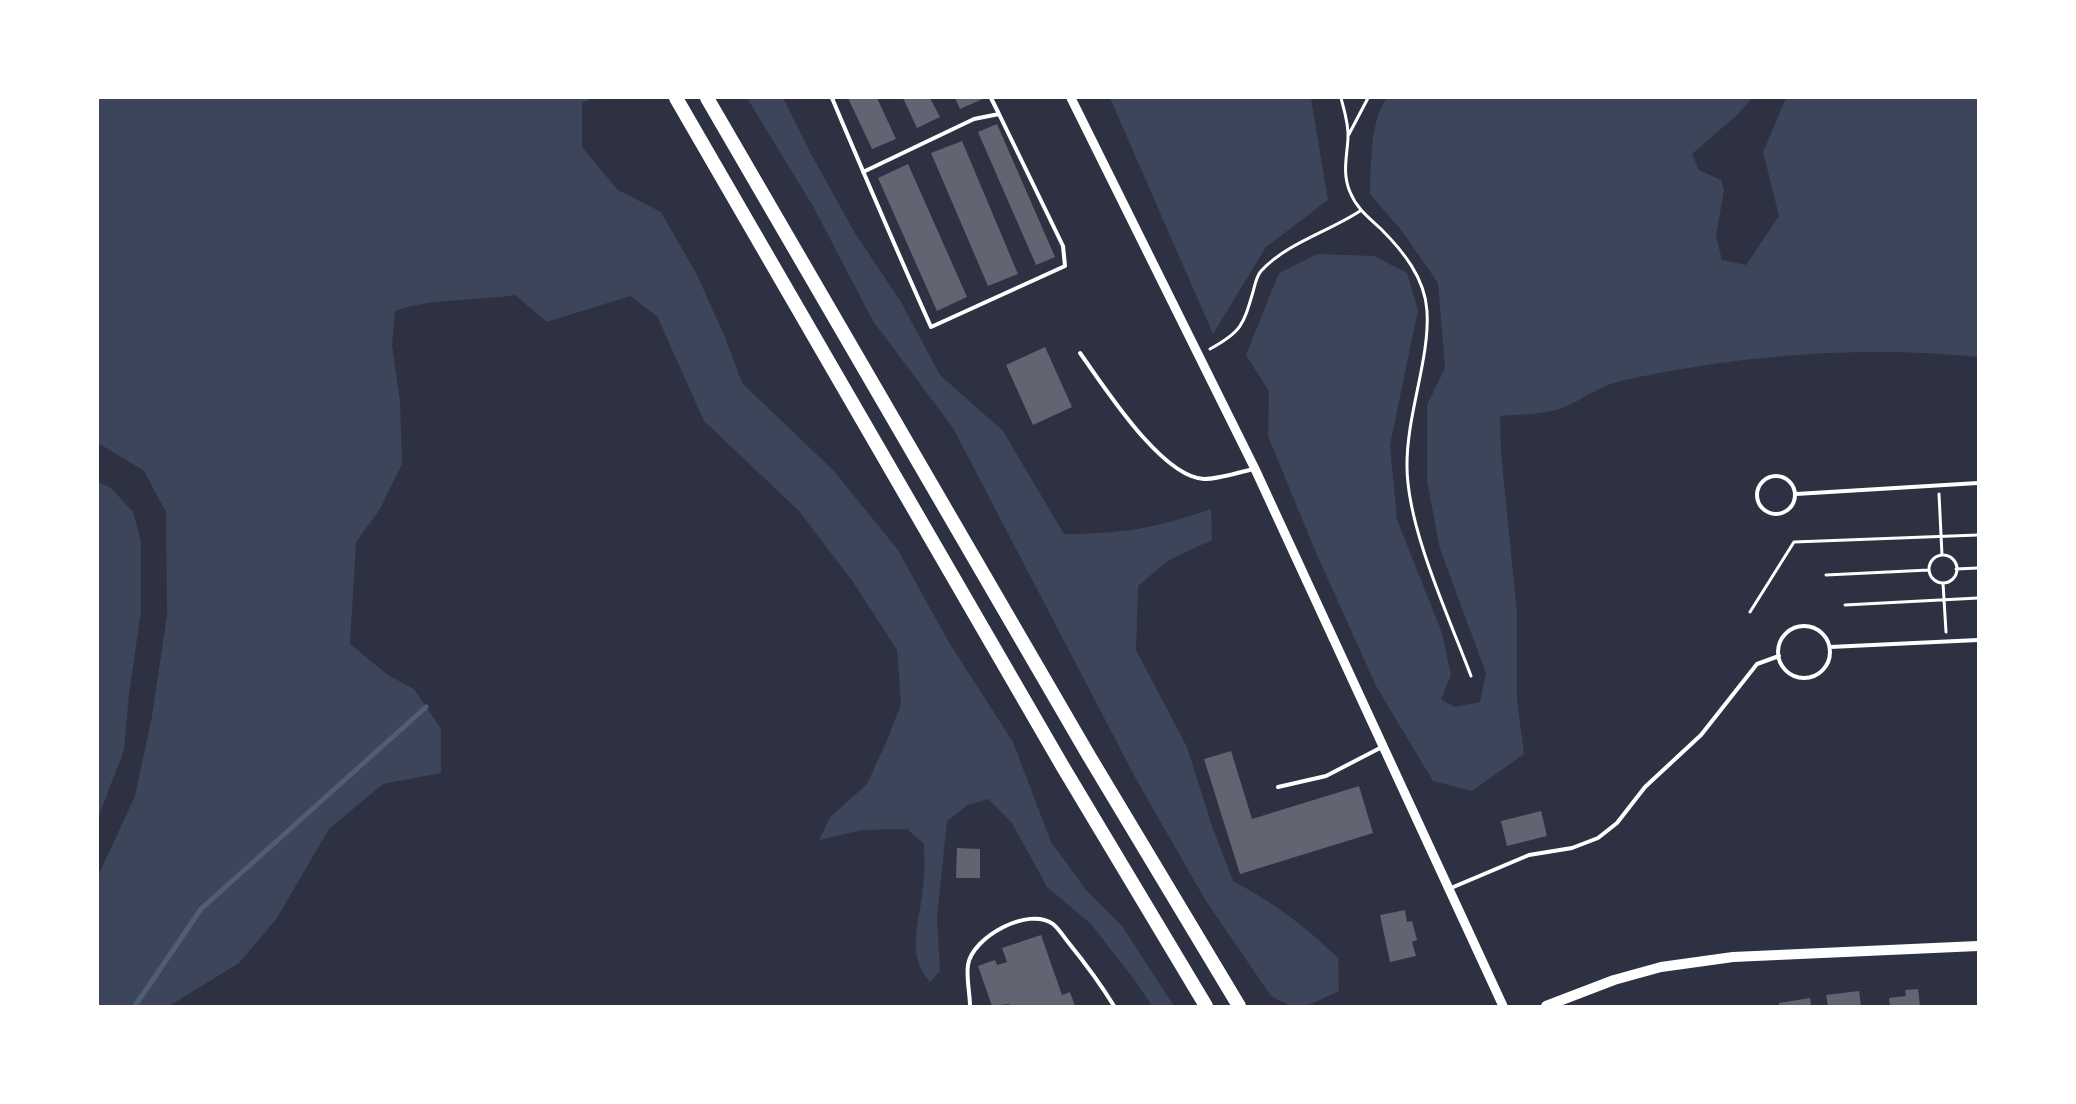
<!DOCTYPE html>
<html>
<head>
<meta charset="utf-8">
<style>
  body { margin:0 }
  #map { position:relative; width:2076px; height:1104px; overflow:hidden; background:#2d3142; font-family:"Libre Baskerville",serif }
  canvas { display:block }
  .frame { position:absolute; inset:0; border:99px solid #fff; pointer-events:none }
</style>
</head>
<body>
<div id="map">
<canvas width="2076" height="1104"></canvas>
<div class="frame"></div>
</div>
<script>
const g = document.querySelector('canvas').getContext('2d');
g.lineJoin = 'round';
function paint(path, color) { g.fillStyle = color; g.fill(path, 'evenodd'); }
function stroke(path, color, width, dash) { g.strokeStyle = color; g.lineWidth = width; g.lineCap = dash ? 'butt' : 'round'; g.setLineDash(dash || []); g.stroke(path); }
paint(new Path2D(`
  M 98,98 L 593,98 L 582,103 L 582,147 L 618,190 L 661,212 L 697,275 L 725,337 L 742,383 L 834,471 L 898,550 L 948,641 L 1013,742 L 1051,842 L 1087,891 L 1122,926 L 1174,1006 L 1152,1006 L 1136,982 L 1091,924 L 1047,887 L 1012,823 L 988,799 L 968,805 L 947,821 L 937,919 L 940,971 L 930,982 C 905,954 920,921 923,887 C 925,873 924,859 924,844 L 907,829 L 862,830 L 819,840 L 830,817 L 867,784 L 888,738 L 901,704 L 897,650 L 853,582 L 799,511 L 704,421 L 657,316 L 630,296 L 547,322 L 515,295 C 476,301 431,298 395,311 L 392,345 L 400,401 L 402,464 L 380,509 L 356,542 L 350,644 L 388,675 L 414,689 L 441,729 L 441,773 L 383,784 L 329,829 L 277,918 L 239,963 L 169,1006 L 98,1006 L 98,876 L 135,796 L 152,716 L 167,615 L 166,512 L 144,471 L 98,443 Z
  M 747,98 L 783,98 L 810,152 L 855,233 L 901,302 L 940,375 L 1003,431 L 1064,534 C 1122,534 1156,528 1211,509 L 1212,540 L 1169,560 L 1138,586 L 1136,650 L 1187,747 L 1212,826 L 1233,881 C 1273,902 1306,927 1338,958 L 1339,991 L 1307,1006 L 1291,1006 L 1271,996 L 1206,901 L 1136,779 L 953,428 L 873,321 L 814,208 Z
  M 1110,98 L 1311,98 L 1328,200 L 1266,247 L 1213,334 Z
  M 1387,98 L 1752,98 L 1737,115 L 1692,154 L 1699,170 L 1721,180 L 1724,190 L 1716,236 L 1722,260 L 1746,265 L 1779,216 L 1763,152 L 1786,98 L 1978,98 L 1978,357 C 1862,345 1739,355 1625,380 C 1596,386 1583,401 1559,409 C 1541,415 1519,414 1500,416 L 1501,452 L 1517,612 L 1517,700 L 1524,754 L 1472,791 L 1433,781 L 1376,686 L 1314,548 L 1268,436 L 1269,391 L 1246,355 L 1279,273 L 1317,254 L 1374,256 L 1407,273 L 1418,310 L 1390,445 L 1397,520 L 1442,633 L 1451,675 L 1441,699 L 1454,707 L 1480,702 L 1486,673 L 1440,549 L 1427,481 L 1427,405 L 1445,368 L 1438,283 L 1401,230 L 1370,194 C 1371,167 1370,119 1387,98 Z
  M 98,482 L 111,488 L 133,512 L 141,541 L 141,612 L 129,694 L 124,750 L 98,818 Z`), '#3c4559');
stroke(new Path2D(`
  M 135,1006 L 201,909 L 426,707`), '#4f5d75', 5);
paint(new Path2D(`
  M 848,98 L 877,98 L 896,139 L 872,149 Z
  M 903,98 L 930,98 L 940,117 L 917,128 Z
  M 955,98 L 985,98 L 960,109 Z
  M 997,124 L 1055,257 L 1036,265 L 978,132 Z
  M 962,141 L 1018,274 L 988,286 L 931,153 Z
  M 908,164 L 967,297 L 937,311 L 878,178 Z
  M 1045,347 L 1072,407 L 1033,425 L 1006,365 Z
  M 1231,751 L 1252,819 L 1359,786 L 1373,833 L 1240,874 L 1204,759 Z
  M 1541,811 L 1547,836 L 1507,846 L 1501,821 Z
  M 957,848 L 980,849 L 980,878 L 956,878 Z
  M 1405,910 L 1407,922 L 1412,921 L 1417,940 L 1412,942 L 1416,956 L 1390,962 L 1380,915 Z
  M 1041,935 L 1062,995 L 1070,992 L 1075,1006 L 1010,1006 L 1009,1004 L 992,1006 L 978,966 L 995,960 L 997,965 L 1007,962 L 1002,948 Z
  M 1918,989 L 1920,1006 L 1890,1006 L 1889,998 L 1906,996 L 1905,990 Z
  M 1859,991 L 1861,1006 L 1828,1006 L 1826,995 Z
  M 1810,998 L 1811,1006 L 1779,1006 L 1779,1003 Z`), '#626471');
stroke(new Path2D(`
  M 1341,98 C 1344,110 1349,125 1348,138 C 1347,157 1342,173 1350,192 C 1357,209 1368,217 1381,229 C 1403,251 1425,278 1427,311 C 1430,360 1406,415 1407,468 C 1408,530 1449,617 1471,676
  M 1348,136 L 1368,98
  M 1210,349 C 1241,332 1243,326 1253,292 C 1255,285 1256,277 1261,271 C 1287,243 1328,232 1360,211
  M 1939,494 L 1942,555
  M1929 569a14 14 0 1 1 28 0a14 14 0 1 1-28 0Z
  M 1956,569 L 1978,568
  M 1826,575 L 1929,570
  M 1943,583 L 1946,632
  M 1845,605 L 1978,598
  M 1750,612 L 1794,542 L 1978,535`), '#fff', 3);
stroke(new Path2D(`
  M 832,98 C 864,174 897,251 931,327 L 1065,266 L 1063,246 L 999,114 L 974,119 L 863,172
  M 991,98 L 999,114
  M 1080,353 C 1104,386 1161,477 1204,479 C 1220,479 1239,472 1254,469
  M1757 495a19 19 0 1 1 38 0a19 19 0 1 1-38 0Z
  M 1796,494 L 1978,483
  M1778 652a26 26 0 1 1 52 0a26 26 0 1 1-52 0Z
  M 1830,647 L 1978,640
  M 1278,787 L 1326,776 L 1382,747
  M 1451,888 L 1529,855 L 1572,848 L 1598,838 L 1617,823 L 1645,787 L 1701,735 L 1757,664 L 1779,656
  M 970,1006 C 970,993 966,978 968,965 C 972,937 1029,906 1053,924 C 1059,929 1064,937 1068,942 C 1085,963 1100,983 1114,1006`), '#fff', 4);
stroke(new Path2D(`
  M 1071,98 L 1255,469 L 1503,1006`), '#fff', 9);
stroke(new Path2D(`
  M 1546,1006 L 1614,980 L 1661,967 L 1733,957 L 1978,946`), '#fff', 10);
stroke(new Path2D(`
  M 676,98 L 1063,767 L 1206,1006
  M 707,98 L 1089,756 L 1239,1006`), '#fff', 14);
</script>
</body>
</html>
